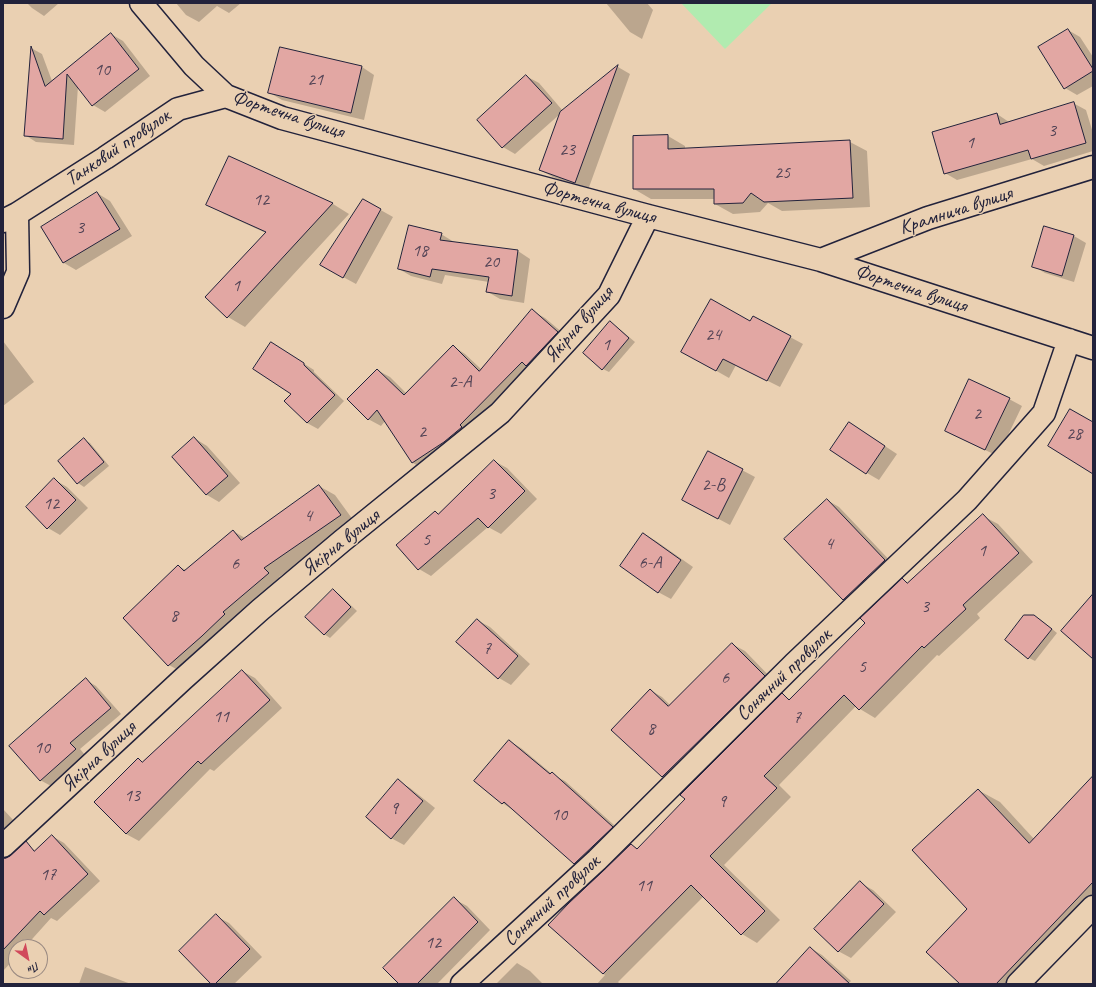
<!DOCTYPE html>
<html>
<head>
<meta charset="utf-8">
<style>
  body { margin:0 }
  #map { position:relative; width:1096px; height:987px; overflow:hidden; background:#ead0b2; font-family:Caveat,sans-serif }
  canvas { display:block }
  .frame { position:absolute; inset:0; border:4px solid #22223b; pointer-events:none }
  .north { position:absolute; left:8px; top:939px; width:40px; height:40px; box-sizing:border-box; background:#ead0b2; border:1px solid #9a8a82; border-radius:50%; rotate:147deg; font-size:11px; font-weight:700; line-height:16px; text-align:center; color:#22223b }
  .north::after { content:''; display:block; margin:auto; width:14px; height:18px; background:#d1495b; clip-path:polygon(50% 0,100% 100%,50% 72%,0 100%) }
</style>
</head>
<body>
<div id="map">
<canvas width="1096" height="987"></canvas>
<div class="frame"></div>
<div class="north">Пн</div>
</div>
<script>
const g = document.querySelector('canvas').getContext('2d');
g.lineJoin = 'round';
function paint(path, color) { g.fillStyle = color; g.fill(path, 'evenodd'); }
function stroke(path, color, width, dash) { g.strokeStyle = color; g.lineWidth = width; g.lineCap = dash ? 'butt' : 'round'; g.setLineDash(dash || []); g.stroke(path); }
function label(font, color, halo, rows, align = 'center') {
  g.font = font + ' Caveat,sans-serif'; g.lineWidth = 3; g.setLineDash([]); g.textBaseline = 'middle'; g.strokeStyle = halo; g.fillStyle = color; for (const [text, x, y, turn = 0] of rows) {
    g.save(); g.translate(x, y); g.rotate((+turn || 0) * Math.PI / 180); g.textAlign = isNaN(turn) ? turn : align; if (halo) g.strokeText(text, 0, 0); g.fillText(text, 0, 0); g.restore();
  }
}
paint(new Path2D(`
  M 681,3 L 772,3 L 725,49 Z`), '#b1ebb0');
paint(new Path2D(`
  M 27,3 L 59,3 L 44,16 L 32,8 Z
  M 176,3 L 241,3 L 229,13 L 217,6 L 199,22 L 186,15 Z
  M 606,3 L 647,3 L 653,10 L 642,39 L 630,32 Z
  M 1068,30 L 1080,37 L 1093,57 L 1093,86 L 1077,95 L 1065,88 Z
  M 111,34 L 123,41 L 150,76 L 105,112 L 93,105 L 78,86 L 74,145 L 36,142 L 25,135 L 31,48 L 42,54 L 52,81 Z
  M 280,48 L 362,67 L 374,75 L 364,120 L 282,100 L 270,93 Z
  M 618,67 L 630,74 L 588,190 L 553,177 L 540,170 L 560,114 L 515,154 L 503,147 L 526,76 L 539,83 L 563,111 Z
  M 1073,103 L 1086,110 L 1093,133 L 1093,151 L 1044,166 L 1032,159 L 957,180 L 945,173 L 997,114 L 1009,122 Z
  M 668,136 L 685,146 L 685,150 L 850,142 L 867,151 L 870,207 L 782,211 L 768,203 L 760,212 L 733,214 L 715,204 L 715,199 L 651,199 L 634,189 Z
  M 230,157 L 333,204 L 349,214 L 245,327 L 228,317 L 207,297 L 266,233 L 224,214 L 208,204 Z
  M 97,193 L 110,201 L 132,236 L 76,270 L 64,263 L 43,227 Z
  M 363,200 L 393,217 L 356,284 L 334,272 Z
  M 1045,227 L 1074,236 L 1086,243 L 1074,282 L 1045,273 L 1033,266 Z
  M 441,234 L 454,242 L 518,251 L 530,259 L 524,303 L 500,299 L 488,292 L 489,282 L 445,275 L 442,284 L 411,276 L 399,269 Z
  M 533,311 L 545,318 L 570,339 L 425,470 L 413,463 L 385,421 L 381,426 L 368,419 L 377,370 L 390,377 L 407,394 L 453,346 L 465,354 L 481,369 Z
  M 751,322 L 790,337 L 803,344 L 780,387 L 736,365 L 729,378 L 683,352 Z
  M 616,326 L 635,342 L 609,372 L 603,369 Z
  M 3,341 L 34,382 L 3,406 Z
  M 281,349 L 314,370 L 314,372 L 344,401 L 318,429 L 307,423 L 285,401 L 293,394 Z
  M 1009,399 L 1022,406 L 998,456 L 959,438 L 946,431 Z
  M 862,431 L 897,454 L 879,480 L 867,473 Z
  M 194,438 L 207,446 L 240,483 L 219,502 L 207,495 L 174,457 Z
  M 84,440 L 90,443 L 109,466 L 84,487 L 78,483 Z
  M 708,452 L 755,477 L 730,525 L 696,507 Z
  M 494,461 L 507,468 L 537,499 L 501,534 L 488,527 L 431,576 L 419,569 L 435,512 L 439,514 Z
  M 55,480 L 67,487 L 88,508 L 60,535 L 48,528 Z
  M 319,486 L 335,495 L 356,524 L 279,577 L 284,582 L 185,674 L 169,665 L 124,618 L 178,566 L 186,570 L 233,531 L 245,538 Z
  M 827,500 L 839,507 L 897,568 L 856,607 L 844,600 L 785,539 Z
  M 983,516 L 998,524 L 1033,562 L 977,614 L 980,618 L 939,656 L 937,655 L 875,718 L 860,709 L 856,706 L 779,785 L 791,797 L 724,865 L 780,920 L 757,943 L 742,934 L 704,896 L 618,982 L 620,984 L 597,984 L 605,975 L 603,974 L 631,845 L 638,849 L 686,799 L 782,695 L 791,700 L 866,623 L 903,580 L 909,583 Z
  M 644,534 L 656,541 L 693,567 L 671,599 L 658,592 Z
  M 333,591 L 339,594 L 357,611 L 330,638 L 324,634 Z
  M 1034,616 L 1041,620 L 1057,633 L 1035,661 L 1029,658 Z
  M 477,620 L 490,627 L 530,664 L 511,685 L 499,678 L 458,641 Z
  M 732,644 L 745,651 L 776,683 L 675,784 L 663,777 L 613,730 L 650,690 L 662,697 L 670,705 Z
  M 242,671 L 255,678 L 282,708 L 214,771 L 210,769 L 139,841 L 126,834 L 138,759 L 143,762 Z
  M 86,680 L 96,686 L 121,714 L 80,749 L 85,755 L 51,786 L 40,780 Z
  M 509,741 L 521,748 L 552,774 L 565,781 L 624,834 L 587,871 L 574,863 L 515,811 L 502,803 Z
  M 1093,778 L 1093,917 L 1030,984 L 961,984 L 968,909 L 978,790 L 1000,802 L 1034,839 Z
  M 398,781 L 410,788 L 435,808 L 404,845 L 391,838 Z
  M 3,809 L 15,822 L 3,833 Z
  M 52,836 L 64,843 L 100,881 L 57,921 L 51,918 L 25,947 L 16,947 L 16,957 L 3,971 L 3,878 L 31,848 L 36,851 Z
  M 860,883 L 873,890 L 896,912 L 851,958 L 838,951 Z
  M 454,899 L 467,906 L 490,930 L 437,984 L 400,984 Z
  M 216,916 L 229,923 L 262,957 L 234,984 L 213,984 Z
  M 810,948 L 822,955 L 851,981 L 848,984 L 777,984 Z
  M 517,963 L 530,971 L 543,984 L 496,984 Z
  M 85,967 L 131,984 L 79,984 Z`), '#0003');
const building = new Path2D(`
  M 1068,29 L 1093,69 L 1093,71 L 1064,89 L 1038,47 Z
  M 111,33 L 139,69 L 92,106 L 67,74 L 63,139 L 24,136 L 31,46 L 45,86 Z
  M 280,47 L 362,66 L 351,113 L 268,93 Z
  M 618,65 L 575,183 L 539,170 L 560,112 Z
  M 526,75 L 552,103 L 502,148 L 477,120 Z
  M 1074,102 L 1086,143 L 1031,159 L 1028,150 L 944,174 L 932,132 L 997,113 L 1000,124 Z
  M 668,135 L 668,149 L 850,140 L 853,198 L 764,202 L 751,193 L 743,203 L 714,204 L 714,189 L 633,189 L 633,136 Z
  M 229,156 L 333,203 L 227,318 L 205,297 L 266,232 L 206,205 Z
  M 97,192 L 120,229 L 63,263 L 41,227 Z
  M 363,199 L 381,209 L 343,278 L 320,265 Z
  M 409,225 L 442,233 L 440,240 L 518,250 L 512,296 L 486,292 L 489,277 L 432,269 L 430,277 L 398,269 Z
  M 1044,226 L 1074,235 L 1062,276 L 1032,267 Z
  M 711,299 L 750,321 L 753,316 L 791,336 L 767,381 L 723,359 L 716,371 L 681,352 Z
  M 532,309 L 558,332 L 526,366 L 522,362 L 460,425 L 462,427 L 444,442 L 412,463 L 377,410 L 368,420 L 347,399 L 377,369 L 404,395 L 453,345 L 479,371 Z
  M 610,321 L 629,338 L 602,370 L 583,353 Z
  M 271,342 L 304,363 L 304,365 L 335,395 L 307,423 L 284,401 L 291,394 L 253,369 Z
  M 969,379 L 1010,398 L 985,450 L 945,431 Z
  M 1070,409 L 1093,422 L 1093,474 L 1048,446 Z
  M 849,422 L 885,446 L 866,474 L 830,450 Z
  M 194,437 L 228,476 L 206,495 L 172,457 Z
  M 84,438 L 104,462 L 77,484 L 58,461 Z
  M 708,451 L 743,469 L 718,519 L 682,500 Z
  M 494,460 L 525,491 L 488,528 L 478,518 L 418,570 L 396,545 L 435,511 L 438,514 Z
  M 54,478 L 76,500 L 47,529 L 26,507 Z
  M 319,485 L 341,515 L 264,568 L 269,573 L 223,612 L 225,614 L 202,636 L 168,666 L 123,618 L 178,565 L 184,571 L 233,530 L 241,540 Z
  M 827,499 L 885,560 L 843,600 L 784,539 Z
  M 983,514 L 1019,553 L 963,605 L 966,609 L 924,648 L 922,646 L 859,710 L 844,695 L 764,776 L 777,788 L 710,856 L 765,911 L 741,935 L 691,885 L 603,974 L 548,925 L 568,904 L 605,869 L 631,844 L 637,849 L 685,799 L 680,795 L 782,693 L 789,700 L 865,623 L 860,618 L 902,578 L 907,583 Z
  M 643,533 L 681,560 L 658,593 L 620,566 Z
  M 333,589 L 351,607 L 324,635 L 305,617 Z
  M 1093,594 L 1093,659 L 1061,631 Z
  M 1024,615 L 1034,615 L 1052,629 L 1028,659 L 1005,640 Z
  M 477,619 L 518,656 L 498,679 L 456,642 Z
  M 732,643 L 765,676 L 662,777 L 611,730 L 650,689 L 668,706 Z
  M 242,670 L 270,700 L 201,764 L 198,761 L 126,834 L 94,802 L 138,758 L 142,762 Z
  M 86,678 L 111,708 L 70,743 L 76,749 L 40,781 L 9,746 Z
  M 509,740 L 550,774 L 552,772 L 613,827 L 574,864 L 504,802 L 502,804 L 474,781 Z
  M 1093,776 L 1093,882 L 996,984 L 960,984 L 926,952 L 967,909 L 912,850 L 978,789 L 1029,843 Z
  M 398,779 L 423,801 L 391,839 L 366,817 Z
  M 52,835 L 88,874 L 44,915 L 40,911 L 3,950 L 3,858 L 6,858 L 11,855 L 26,841 L 34,851 Z
  M 860,881 L 884,904 L 838,952 L 814,929 Z
  M 454,897 L 478,922 L 417,984 L 399,984 L 383,968 Z
  M 216,914 L 250,949 L 215,984 L 211,984 L 179,951 Z
  M 810,947 L 850,984 L 776,984 Z`);
paint(building, '#e2a7a3');
stroke(building, '#22223b', 1);
const minor = new Path2D(`
  M 141,3 L 194,66 L 226,96 L 282,118 L 648,216 L 821,260 L 1093,348
  M 3,221 L 17,214 L 105,158 L 178,109 L 226,96
  M 821,260 L 928,218 L 1093,167
  M 3,307 L 18,272 L 17,214
  M 3,846 L 183,679 L 260,610 L 342,541 L 500,413 L 609,295 L 648,216
  M 462,984 L 597,860 L 794,664 L 967,500 L 1044,413 L 1069,340
  M 1018,984 L 1093,907`);
stroke(minor, '#22223b', 25);
stroke(minor, '#ead0b2', 22);
label('18px', '#524355', null, [
  ["10",102,70],
  ["21",315,80],
  ["3",1052,131],
  ["1",970,143],
  ["23",567,150],
  ["25",782,173],
  ["12",261,200],
  ["3",80,228],
  ["18",420,251],
  ["20",491,262],
  ["1",236,286],
  ["24",713,335],
  ["1",606,345],
  ["2-А",460,382],
  ["2",977,414],
  ["2",422,432],
  ["28",1074,434],
  ["2-В",713,485],
  ["3",491,494],
  ["12",51,504],
  ["4",308,516],
  ["5",426,540],
  ["4",829,544],
  ["1",982,551],
  ["6-А",650,563],
  ["6",235,564],
  ["3",925,607],
  ["8",174,616],
  ["7",487,649],
  ["5",862,667],
  ["6",725,678],
  ["11",221,717],
  ["7",797,718],
  ["8",651,729],
  ["10",42,748],
  ["13",132,796],
  ["9",722,802],
  ["9",394,809],
  ["10",559,815],
  ["17",48,875],
  ["11",644,886],
  ["12",433,943]
]);
label('20px', '#22223b', '#ead0b2', [
  ["Фортечна вулиця",288,115,18],
  ["Танковий провулок",118,148,-34],
  ["Фортечна вулиця",599,203,15],
  ["Крамнича вулиця",956,211,-18],
  ["Фортечна вулиця",911,289,18],
  ["Якірна вулиця",579,325,-49],
  ["Якірна вулиця",341,543,-39],
  ["Сонячний провулок",784,675,-44],
  ["Якірна вулиця",99,757,-43],
  ["Сонячний провулок",552,901,-43]
]);
</script>
</body>
</html>
